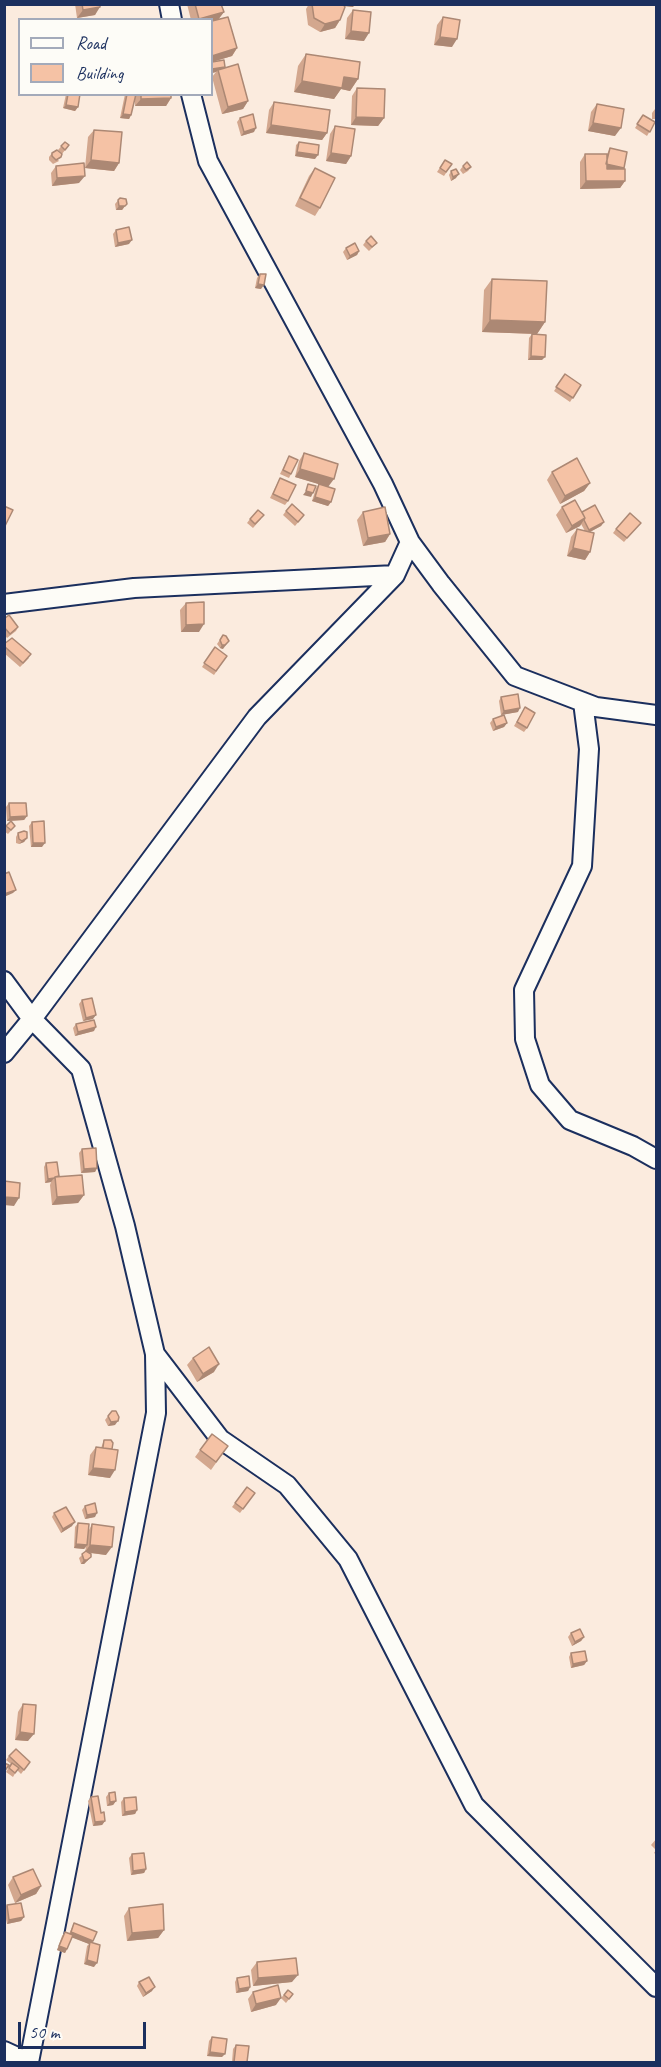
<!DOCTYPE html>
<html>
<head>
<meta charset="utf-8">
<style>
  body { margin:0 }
  #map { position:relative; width:661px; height:2067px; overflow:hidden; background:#fbebde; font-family:Caveat,sans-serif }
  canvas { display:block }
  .frame { position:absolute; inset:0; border:6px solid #1b2f5e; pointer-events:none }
  .legend { position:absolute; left:18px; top:18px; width:195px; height:78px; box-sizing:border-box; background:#fdfcf7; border:2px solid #a3aaba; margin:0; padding:8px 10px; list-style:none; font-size:18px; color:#1b2f5e }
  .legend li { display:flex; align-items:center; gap:12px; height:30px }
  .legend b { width:30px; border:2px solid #a3aaba }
  .scale { position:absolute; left:18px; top:2022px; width:128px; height:27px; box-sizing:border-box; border:3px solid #1b2f5e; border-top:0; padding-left:8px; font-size:18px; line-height:21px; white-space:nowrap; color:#1b2f5e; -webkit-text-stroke:4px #fdfcf7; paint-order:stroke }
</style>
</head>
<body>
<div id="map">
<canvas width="661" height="2067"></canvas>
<div class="frame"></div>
<ul class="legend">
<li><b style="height:8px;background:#fdfcf7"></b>Road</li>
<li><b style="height:16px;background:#f5c2a5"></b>Building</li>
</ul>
<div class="scale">50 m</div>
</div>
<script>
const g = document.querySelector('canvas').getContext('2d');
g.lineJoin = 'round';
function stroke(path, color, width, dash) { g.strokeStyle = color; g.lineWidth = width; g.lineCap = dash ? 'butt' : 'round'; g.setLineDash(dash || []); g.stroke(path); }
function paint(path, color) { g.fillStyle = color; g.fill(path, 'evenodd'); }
const minor = new Path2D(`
  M 169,4 L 172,20
  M 410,542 L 441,584 L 515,676 L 596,707 L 656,715
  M 4,604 L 134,588 L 395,575
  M 583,702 L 589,749 L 582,866 L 524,990 L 525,1039 L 540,1085 L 570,1120 L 633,1146 L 656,1159
  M 4,981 L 32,1019 L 81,1069 L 125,1226 L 155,1354 L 156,1413 L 29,2062
  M 4,1053 L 32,1019 L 257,717 L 395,575 L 410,542 L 383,484 L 208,161 L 191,94
  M 155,1354 L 220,1439 L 287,1485 L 348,1559 L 474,1805 L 656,1987
  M 4,2051 L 28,2062`);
stroke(minor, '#1b2f5e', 22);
stroke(minor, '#fdfcf7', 18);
paint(new Path2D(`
  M 75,4 L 100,4 L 95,15 L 77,18 Z
  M 187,4 L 221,4 L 224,12 L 218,19 L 228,17 L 237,48 L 232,56 L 212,62 L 224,60 L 224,68 L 238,64 L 248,101 L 243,109 L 222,114 L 212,77 L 216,72 L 212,73 L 212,20 L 191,20 Z
  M 309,4 L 343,4 L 344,6 L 344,4 L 355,4 L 353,7 L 345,6 L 340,20 L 335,28 L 320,32 L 308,25 L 306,9 Z
  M 353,10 L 364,41 L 345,39 L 347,18 Z
  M 443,17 L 452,47 L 434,45 L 437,25 Z
  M 306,54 L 358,79 L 350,91 L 341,89 L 334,99 L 294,92 L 298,66 Z
  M 657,87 L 657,106 L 656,106 L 656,88 Z
  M 357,88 L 384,118 L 378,126 L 351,125 L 352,96 Z
  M 66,94 L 80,94 L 78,107 L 75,111 L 63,108 Z
  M 125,94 L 171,94 L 171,98 L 166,106 L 135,106 L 135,97 L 131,115 L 129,119 L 120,118 Z
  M 274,102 L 327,133 L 322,140 L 266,133 L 269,110 Z
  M 597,104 L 615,136 L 588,131 L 591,112 Z
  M 655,109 L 657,109 L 657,119 L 652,119 L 652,113 Z
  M 643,115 L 655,122 L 647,136 L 635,128 Z
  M 240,118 L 254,132 L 241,136 L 237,122 Z
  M 335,126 L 351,156 L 346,164 L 326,161 L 330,134 Z
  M 94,130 L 119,163 L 114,171 L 85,168 L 88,137 Z
  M 65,142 L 69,145 L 62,154 L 58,150 Z
  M 299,142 L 315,159 L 295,156 L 296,145 Z
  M 610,148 L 623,169 L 625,181 L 620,188 L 580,189 L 580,162 L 585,154 L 607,154 Z
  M 52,153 L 59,161 L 53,164 L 49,160 L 49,157 Z
  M 445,160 L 452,164 L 444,176 L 437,172 Z
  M 56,166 L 79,183 L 52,186 L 51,173 Z
  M 463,166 L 471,167 L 468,171 L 463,174 L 460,170 Z
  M 315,168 L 320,208 L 315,216 L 295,206 L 309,176 Z
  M 451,171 L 456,178 L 451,181 L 449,175 Z
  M 120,198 L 125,206 L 122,210 L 116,210 L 115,204 Z
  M 116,230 L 129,244 L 115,247 L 113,234 Z
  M 366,241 L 377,243 L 369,251 L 363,245 Z
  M 346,248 L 359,251 L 357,255 L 347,260 L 343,252 Z
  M 260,274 L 261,289 L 255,288 L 257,278 Z
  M 492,279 L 545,322 L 537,334 L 482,332 L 484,290 Z
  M 532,334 L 542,360 L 528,360 L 529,338 Z
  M 565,374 L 581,385 L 570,402 L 554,391 Z
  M 304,453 L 328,487 L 331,502 L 328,506 L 312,501 L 316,488 L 319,484 L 295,477 L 299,461 Z
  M 289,456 L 291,474 L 289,478 L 280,474 Z
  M 552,472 L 590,483 L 584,491 L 560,504 L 547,480 Z
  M 280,478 L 288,501 L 285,505 L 270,498 Z
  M 562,507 L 582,512 L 604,522 L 601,526 L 590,532 L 590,552 L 585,560 L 567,556 L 571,537 L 577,529 L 585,531 L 581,524 L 580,526 L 566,533 L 556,515 Z
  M 286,511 L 301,519 L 295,526 L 283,515 Z
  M 363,512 L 390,534 L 385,542 L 363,546 L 357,520 Z
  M 250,519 L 261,519 L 253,528 L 247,523 Z
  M 638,526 L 624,542 L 613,533 L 616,529 Z
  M 186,603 L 199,632 L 181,632 L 180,610 Z
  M 4,619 L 18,627 L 16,631 L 7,638 L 4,634 Z
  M 223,635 L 223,649 L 220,648 L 217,644 Z
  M 4,644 L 29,658 L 20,667 L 4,653 Z
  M 215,647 L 227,656 L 214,675 L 202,667 Z
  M 501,697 L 518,712 L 501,715 L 499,701 Z
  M 525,707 L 527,728 L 524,732 L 514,726 Z
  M 493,719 L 507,723 L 504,727 L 493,731 L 490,723 Z
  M 9,803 L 27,816 L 24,820 L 7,821 L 6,807 Z
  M 32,822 L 42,847 L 31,847 L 29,826 Z
  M 6,826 L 15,826 L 8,834 L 4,831 L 4,828 Z
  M 18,833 L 27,838 L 24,842 L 19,844 L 16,843 L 16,837 Z
  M 82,1000 L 93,1019 L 83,1021 L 79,1004 Z
  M 76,1024 L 94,1031 L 75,1036 L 73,1028 Z
  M 82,1149 L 97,1168 L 95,1172 L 81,1173 L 79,1153 Z
  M 46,1163 L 59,1176 L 84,1195 L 78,1203 L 52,1205 L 50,1185 L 51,1182 L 45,1183 L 44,1167 Z
  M 193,1358 L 214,1372 L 197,1382 L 187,1365 Z
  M 108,1416 L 115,1425 L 108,1426 L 105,1420 Z
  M 212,1434 L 228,1446 L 211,1470 L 195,1457 Z
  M 104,1440 L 112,1449 L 110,1478 L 88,1475 L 90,1455 L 96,1447 L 101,1448 Z
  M 247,1487 L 255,1493 L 240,1513 L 232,1507 Z
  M 85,1506 L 95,1517 L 85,1519 L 82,1510 Z
  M 54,1513 L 72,1526 L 61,1533 L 52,1517 Z
  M 78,1523 L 89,1530 L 92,1524 L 106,1555 L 90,1553 L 88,1560 L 84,1564 L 81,1564 L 79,1558 L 85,1552 L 86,1547 L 84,1549 L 74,1548 L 75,1527 Z
  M 571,1633 L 584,1637 L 581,1641 L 572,1646 L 568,1637 Z
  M 571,1653 L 587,1661 L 584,1665 L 571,1668 L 569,1657 Z
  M 23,1704 L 28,1741 L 15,1740 L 18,1712 Z
  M 9,1756 L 30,1762 L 21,1774 L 17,1770 L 13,1777 L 6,1772 L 11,1764 L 6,1760 Z
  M 109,1793 L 116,1801 L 113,1805 L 107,1806 L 106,1797 Z
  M 91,1797 L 105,1821 L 102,1825 L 93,1826 L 88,1801 Z
  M 124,1798 L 137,1810 L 135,1814 L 122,1816 L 121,1802 Z
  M 657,1838 L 657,1855 L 654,1853 L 656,1850 L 651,1845 Z
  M 132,1854 L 146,1869 L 144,1873 L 131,1875 L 129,1858 Z
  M 13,1877 L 41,1886 L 36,1894 L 15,1903 L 8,1885 Z
  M 7,1905 L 24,1917 L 21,1921 L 7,1924 L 4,1909 Z
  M 129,1908 L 164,1930 L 158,1938 L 127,1941 L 124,1916 Z
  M 74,1923 L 92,1943 L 94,1967 L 84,1964 L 87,1946 L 89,1944 L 72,1937 L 67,1949 L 65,1953 L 57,1950 L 62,1936 L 65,1932 L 69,1934 Z
  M 257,1962 L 292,1982 L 253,1986 L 251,1970 Z
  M 237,1978 L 250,1987 L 248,1991 L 236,1993 L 235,1982 Z
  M 139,1982 L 152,1991 L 143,1997 L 137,1986 Z
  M 288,1990 L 293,1994 L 286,2003 L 281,1998 Z
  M 253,1992 L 276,2005 L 251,2012 L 248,1999 Z
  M 212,2037 L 222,2057 L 207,2056 L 209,2041 Z
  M 236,2045 L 247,2062 L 232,2062 L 233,2049 Z`), '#d3a78e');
paint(new Path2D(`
  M 345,4 L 355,4 L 353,7 L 344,6 Z
  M 100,7 L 95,15 L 77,18 L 83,10 Z
  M 224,12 L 218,20 L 212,21 L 212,20 L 198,20 Z
  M 340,20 L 335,28 L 320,32 L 325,24 Z
  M 351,31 L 369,33 L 364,41 L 345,39 Z
  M 440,37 L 457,39 L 452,47 L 434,45 Z
  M 237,48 L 232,56 L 212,62 L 212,56 Z
  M 225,67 L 218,70 L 216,72 L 212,73 L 212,69 Z
  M 344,77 L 358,79 L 350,91 L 341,89 L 334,99 L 294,92 L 302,81 Z
  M 171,98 L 166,106 L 135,106 L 141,99 Z
  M 248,101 L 243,109 L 222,114 L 228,107 Z
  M 66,105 L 78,107 L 75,111 L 63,108 Z
  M 123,114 L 131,115 L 129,119 L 120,118 Z
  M 356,117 L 384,118 L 378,126 L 351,125 Z
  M 593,123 L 621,128 L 615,136 L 588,131 Z
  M 271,125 L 327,133 L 322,140 L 266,133 Z
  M 256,128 L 254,132 L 241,136 L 244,132 Z
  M 297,152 L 318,155 L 315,159 L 295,156 Z
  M 331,153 L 351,156 L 346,164 L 326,161 Z
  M 91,160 L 119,163 L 114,171 L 85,168 Z
  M 606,164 L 624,168 L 621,172 L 604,168 Z
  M 459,174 L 456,178 L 451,181 L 453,177 Z
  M 85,176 L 79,183 L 52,186 L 57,178 Z
  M 586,181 L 625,181 L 620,188 L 580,189 Z
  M 119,206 L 125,206 L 122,210 L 116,210 Z
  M 132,240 L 129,244 L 115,247 L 118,243 Z
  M 359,251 L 357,255 L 347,260 L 350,256 Z
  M 258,284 L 264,285 L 261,289 L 255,288 Z
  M 490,320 L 545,322 L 537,334 L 482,332 Z
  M 531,356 L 545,357 L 542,360 L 528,360 Z
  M 300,469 L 334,479 L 328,487 L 295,477 Z
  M 590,483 L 584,491 L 560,504 L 565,496 Z
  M 306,491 L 313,493 L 311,497 L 303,495 Z
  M 315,497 L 331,502 L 328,506 L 312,501 Z
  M 585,518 L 580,526 L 566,533 L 572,526 Z
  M 604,522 L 601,526 L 586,534 L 589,530 Z
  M 390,534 L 385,542 L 363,546 L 368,538 Z
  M 573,548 L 590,552 L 585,560 L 567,556 Z
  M 204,624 L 199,632 L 181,632 L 186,625 Z
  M 229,641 L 223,649 L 220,648 L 222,645 Z
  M 520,708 L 518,712 L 501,715 L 504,711 Z
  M 507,723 L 504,727 L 493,731 L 496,727 Z
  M 27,816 L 24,820 L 7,821 L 10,817 Z
  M 27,838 L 24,842 L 19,844 L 22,841 Z
  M 33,843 L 45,843 L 42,847 L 31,847 Z
  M 16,890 L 13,893 L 4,897 L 4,894 Z
  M 96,1015 L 93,1019 L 83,1021 L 86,1018 Z
  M 96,1027 L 94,1031 L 75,1036 L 78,1032 Z
  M 97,1168 L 95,1172 L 81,1173 L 84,1169 Z
  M 54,1178 L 51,1182 L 45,1183 L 48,1179 Z
  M 84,1195 L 78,1203 L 52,1205 L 57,1197 Z
  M 4,1197 L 19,1198 L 14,1206 L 4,1205 Z
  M 219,1364 L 214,1372 L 197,1382 L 203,1374 Z
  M 118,1421 L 115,1425 L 108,1426 L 111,1422 Z
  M 93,1468 L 115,1470 L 110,1478 L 88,1475 Z
  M 97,1513 L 95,1517 L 85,1519 L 87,1515 Z
  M 75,1522 L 72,1526 L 61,1533 L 63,1529 Z
  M 76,1544 L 87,1545 L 84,1549 L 74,1548 Z
  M 90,1545 L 112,1547 L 106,1555 L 85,1552 Z
  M 91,1557 L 84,1564 L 81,1564 L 84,1560 Z
  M 584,1637 L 581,1641 L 572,1646 L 575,1642 Z
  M 587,1661 L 584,1665 L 571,1668 L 573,1664 Z
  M 20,1732 L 34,1734 L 28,1741 L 15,1740 Z
  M 116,1801 L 113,1805 L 107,1806 L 110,1802 Z
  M 137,1810 L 135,1814 L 122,1816 L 125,1812 Z
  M 105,1821 L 102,1825 L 93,1826 L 95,1822 Z
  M 146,1869 L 144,1873 L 131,1875 L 133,1871 Z
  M 41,1886 L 36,1894 L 15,1903 L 21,1895 Z
  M 24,1917 L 21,1921 L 7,1924 L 9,1920 Z
  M 164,1930 L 158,1938 L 127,1941 L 132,1933 Z
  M 71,1932 L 93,1941 L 91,1945 L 90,1942 L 89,1944 L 68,1936 Z
  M 59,1946 L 67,1949 L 65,1953 L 57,1950 Z
  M 87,1960 L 97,1963 L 94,1967 L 84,1964 Z
  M 298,1975 L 292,1982 L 253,1986 L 258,1978 Z
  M 155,1987 L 152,1991 L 143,1997 L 146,1993 Z
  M 250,1987 L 248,1991 L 236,1993 L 239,1989 Z
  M 281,1998 L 276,2005 L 251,2012 L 256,2004 Z
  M 210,2052 L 225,2054 L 222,2057 L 207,2056 Z`), '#ac8874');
const building = new Path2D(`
  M 82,4 L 100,4 L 100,7 L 83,10 Z
  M 195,4 L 221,4 L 224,12 L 199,19 Z
  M 312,4 L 343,4 L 345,7 L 340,20 L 325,24 L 314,18 Z
  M 353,10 L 371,12 L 369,33 L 351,31 Z
  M 228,17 L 237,48 L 212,56 L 212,21 Z
  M 443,17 L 460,20 L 457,39 L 440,37 Z
  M 306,54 L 360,62 L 358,79 L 344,77 L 342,88 L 302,81 Z
  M 224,60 L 225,67 L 212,69 L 212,62 Z
  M 238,64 L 248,101 L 228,107 L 218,70 Z
  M 357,88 L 385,89 L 384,118 L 356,117 Z
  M 68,94 L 80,94 L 78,107 L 66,105 Z
  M 127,94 L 136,94 L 131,115 L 123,114 Z
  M 141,94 L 171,94 L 171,98 L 141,99 Z
  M 274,102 L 330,110 L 327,133 L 271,125 Z
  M 597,104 L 624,109 L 621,128 L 593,123 Z
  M 253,114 L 256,128 L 244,132 L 240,118 Z
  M 643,115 L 655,122 L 650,132 L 637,124 Z
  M 335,126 L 355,129 L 351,156 L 331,153 Z
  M 94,130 L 122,132 L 119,163 L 91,160 Z
  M 65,142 L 69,145 L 65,150 L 61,146 Z
  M 299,142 L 319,145 L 318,155 L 297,152 Z
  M 610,148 L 627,152 L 624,168 L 606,164 Z
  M 57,150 L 62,154 L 61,157 L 56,160 L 52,156 L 52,153 Z
  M 585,154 L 607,154 L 607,169 L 625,169 L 625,181 L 586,181 Z
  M 445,160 L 452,164 L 446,172 L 440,168 Z
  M 467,162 L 471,167 L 466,170 L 463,166 Z
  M 84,163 L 85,176 L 57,178 L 56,166 Z
  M 315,168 L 335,178 L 320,208 L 300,198 Z
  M 456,169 L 459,174 L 453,177 L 451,171 Z
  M 120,198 L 126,199 L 127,204 L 125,206 L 119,206 L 118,200 Z
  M 129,227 L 132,240 L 118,243 L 116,230 Z
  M 371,236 L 377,243 L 372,247 L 366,241 Z
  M 355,243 L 359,251 L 350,256 L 346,248 Z
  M 260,274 L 266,274 L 264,285 L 258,284 Z
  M 492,279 L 547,281 L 545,322 L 490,320 Z
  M 532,334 L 546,335 L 545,357 L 531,356 Z
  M 565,374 L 581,385 L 573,398 L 556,387 Z
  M 304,453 L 338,464 L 334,479 L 300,469 Z
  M 289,456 L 298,460 L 291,474 L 283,470 Z
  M 577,458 L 590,483 L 565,496 L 552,472 Z
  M 280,478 L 296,485 L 288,501 L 273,494 Z
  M 308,484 L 316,486 L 313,493 L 306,491 Z
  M 319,484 L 335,489 L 331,502 L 315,497 Z
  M 575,500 L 585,518 L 572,526 L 562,507 Z
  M 292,504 L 304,515 L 298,522 L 286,511 Z
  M 595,505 L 604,522 L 589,530 L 584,520 L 585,518 L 582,512 Z
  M 4,506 L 13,510 L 4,528 Z
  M 385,507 L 390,534 L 368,538 L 363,512 Z
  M 258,510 L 264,515 L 255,524 L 250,519 Z
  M 630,513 L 641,523 L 627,538 L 616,529 Z
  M 577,529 L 594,533 L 590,552 L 573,548 Z
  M 204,602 L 204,624 L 186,625 L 186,603 Z
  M 9,615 L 18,627 L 10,634 L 4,627 L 4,619 Z
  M 223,635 L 226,636 L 229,641 L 225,645 L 222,645 L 220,640 Z
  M 12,638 L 31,654 L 23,663 L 4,646 L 4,644 Z
  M 215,647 L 227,656 L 216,671 L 204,663 Z
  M 518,694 L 520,708 L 504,711 L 501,697 Z
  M 525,707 L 535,713 L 527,728 L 517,722 Z
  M 504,715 L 507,723 L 496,727 L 493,719 Z
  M 9,803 L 26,803 L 27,816 L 10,817 Z
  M 11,821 L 15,826 L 11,830 L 6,826 Z
  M 44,821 L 45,843 L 33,843 L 32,822 Z
  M 24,831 L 27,832 L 27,838 L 22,841 L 19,839 L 18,833 Z
  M 9,872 L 16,890 L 4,894 L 4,874 Z
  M 92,998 L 96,1015 L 86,1018 L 82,1000 Z
  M 94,1020 L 96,1027 L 78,1032 L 76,1024 Z
  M 96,1148 L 97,1168 L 84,1169 L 82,1149 Z
  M 57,1162 L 59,1176 L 55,1177 L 54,1178 L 48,1179 L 46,1163 Z
  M 82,1175 L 84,1195 L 57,1197 L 55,1177 Z
  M 4,1181 L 20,1183 L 19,1198 L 4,1197 Z
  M 209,1347 L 219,1364 L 203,1374 L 193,1358 Z
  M 112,1411 L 116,1411 L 119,1417 L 118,1421 L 111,1422 L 108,1416 Z
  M 212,1434 L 228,1446 L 216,1462 L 200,1450 Z
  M 104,1440 L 111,1440 L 113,1443 L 112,1449 L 103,1448 L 103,1447 Z
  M 96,1447 L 118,1450 L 115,1470 L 93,1468 Z
  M 247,1487 L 255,1493 L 243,1509 L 235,1503 Z
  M 95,1503 L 97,1513 L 87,1515 L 85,1506 Z
  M 66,1507 L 75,1522 L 63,1529 L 54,1513 Z
  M 78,1523 L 89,1524 L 87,1545 L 76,1544 Z
  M 92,1524 L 114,1527 L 112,1547 L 90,1545 Z
  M 86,1551 L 91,1554 L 91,1557 L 87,1560 L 84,1560 L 82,1554 Z
  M 580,1629 L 584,1637 L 575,1642 L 571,1633 Z
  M 585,1651 L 587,1661 L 573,1664 L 571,1653 Z
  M 23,1704 L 36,1705 L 34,1734 L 20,1732 Z
  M 16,1749 L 30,1762 L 24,1770 L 9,1756 Z
  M 4,1763 L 9,1765 L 4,1772 Z
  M 12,1763 L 19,1768 L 15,1773 L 9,1768 Z
  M 115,1792 L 116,1801 L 110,1802 L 109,1793 Z
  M 98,1796 L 101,1813 L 104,1812 L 105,1821 L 95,1822 L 91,1797 Z
  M 136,1797 L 137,1810 L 125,1812 L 124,1798 Z
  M 144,1853 L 146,1869 L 133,1871 L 132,1854 Z
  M 33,1869 L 41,1886 L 21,1895 L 13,1877 Z
  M 21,1903 L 24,1917 L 9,1920 L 7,1905 Z
  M 163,1904 L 164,1930 L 132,1933 L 129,1908 Z
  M 74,1923 L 97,1932 L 93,1941 L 71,1932 Z
  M 65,1932 L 73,1935 L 67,1949 L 59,1946 Z
  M 90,1942 L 100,1945 L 97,1963 L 87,1960 Z
  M 296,1958 L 298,1975 L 258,1978 L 257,1962 Z
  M 249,1976 L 250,1987 L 239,1989 L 237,1978 Z
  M 149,1977 L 155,1987 L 146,1993 L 139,1982 Z
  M 278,1985 L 281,1998 L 256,2004 L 253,1992 Z
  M 288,1990 L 293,1994 L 289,1999 L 284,1995 Z
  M 212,2037 L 227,2039 L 225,2054 L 210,2052 Z
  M 236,2045 L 249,2046 L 247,2062 L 234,2062 Z`);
paint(building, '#f5c2a5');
stroke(building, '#ac8874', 1.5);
</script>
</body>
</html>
